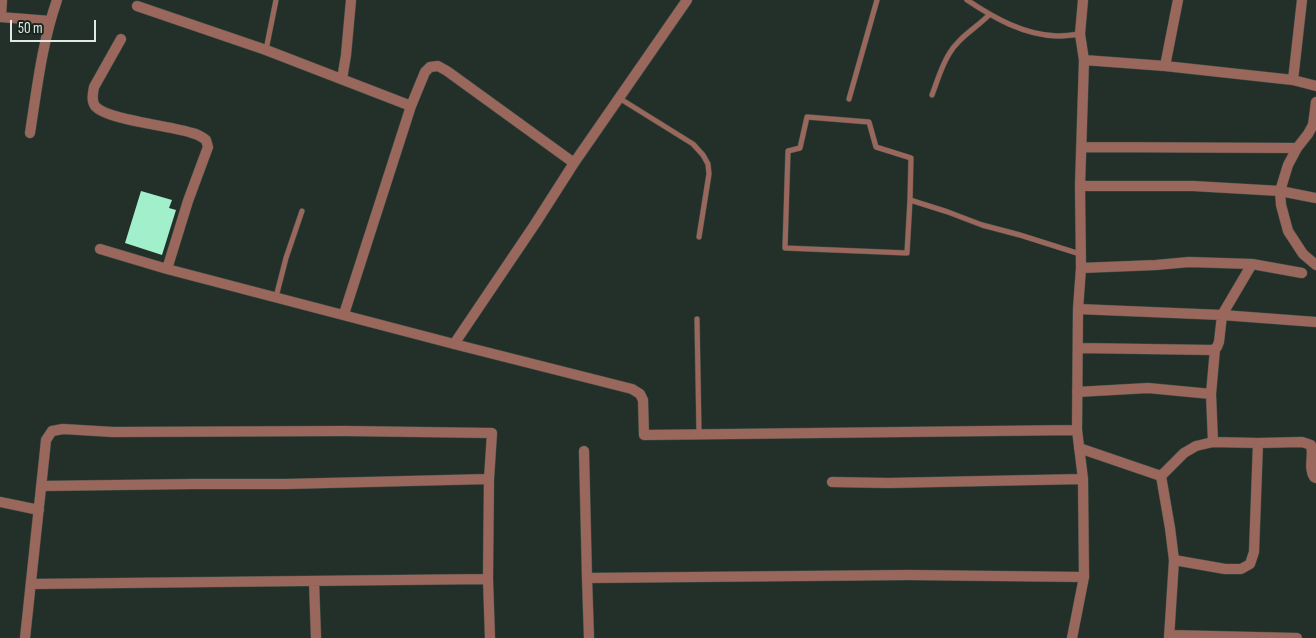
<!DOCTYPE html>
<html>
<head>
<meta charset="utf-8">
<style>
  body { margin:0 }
  #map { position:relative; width:1316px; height:638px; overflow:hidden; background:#233029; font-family:"Sofia Sans Condensed",sans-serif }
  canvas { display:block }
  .scale { position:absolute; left:10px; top:20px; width:86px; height:22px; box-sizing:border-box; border:2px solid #e1e9e5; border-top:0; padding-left:6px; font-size:15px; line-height:18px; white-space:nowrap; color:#e1e9e5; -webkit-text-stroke:4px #192620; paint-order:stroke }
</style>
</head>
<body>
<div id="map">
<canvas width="1316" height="638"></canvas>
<div class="scale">50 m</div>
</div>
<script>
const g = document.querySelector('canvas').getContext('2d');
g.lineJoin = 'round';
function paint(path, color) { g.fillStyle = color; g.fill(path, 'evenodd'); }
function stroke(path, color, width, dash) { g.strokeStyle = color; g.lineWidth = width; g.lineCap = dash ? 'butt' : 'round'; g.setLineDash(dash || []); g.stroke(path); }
paint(new Path2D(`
  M 141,191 L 172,200 L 169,208 L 176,210 L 162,255 L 125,243 Z`), '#a2efcb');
const service = new Path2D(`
  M 967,0 C 994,18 1024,35 1057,36 C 1065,36 1073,35 1080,34
  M 266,50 L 276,0
  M 932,95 C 937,82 941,67 949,54 C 958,38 976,28 989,15
  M 619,98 L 693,144 L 703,155 L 708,164 L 709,174 L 699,237
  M 849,99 L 877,0
  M 910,200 L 907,253 L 785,248 L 788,151 L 800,148 L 807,117 L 869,122 L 876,147 L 911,158 L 910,200 L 948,212 L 982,225 L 1020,235 L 1080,254
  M 276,297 L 286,258 L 302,211
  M 697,319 L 699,433`);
const minor = new Path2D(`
  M 137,6 L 266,50 L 411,106
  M 0,17 L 50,21
  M 1,17 L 2,0
  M 121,39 L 94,87 C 93,93 91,100 95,106 C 106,120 173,126 192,133 C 197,134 202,137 206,140 L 208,147 L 188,201 L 167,269
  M 1084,60 L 1165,66 L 1293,80 L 1316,86
  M 1165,66 L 1178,0
  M 342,79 L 346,55 L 351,0
  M 1293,80 L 1302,0
  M 1316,102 L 1313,125 L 1308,134 L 1297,148 L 1288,165 L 1280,191 L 1281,205 L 1288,231 L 1303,254 L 1316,265
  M 30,133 C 37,88 42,43 57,0
  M 1082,147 L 1297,148
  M 1080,186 L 1193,186 L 1280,191 L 1316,198
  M 100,249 L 167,269 L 454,344 L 632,389 L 640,394 L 643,400 L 644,435 L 1077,430
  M 1081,268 L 1156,265 L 1189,262 L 1252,264 L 1302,273
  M 1078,309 L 1222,315 L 1316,322
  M 344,314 L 411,106 L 425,72 L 430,67 L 438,66 L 447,71 L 574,163
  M 454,344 L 535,224 L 574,163 L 687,0
  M 1078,348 L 1213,350 L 1217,347 L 1219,342 L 1222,315 L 1252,264
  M 1077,392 L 1148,388 L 1211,394
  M 1213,442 L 1211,394 L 1215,349
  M 1079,448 L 1161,476 L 1170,528 L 1174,560 L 1169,638
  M 584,451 L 587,578 L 589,638
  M 1161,476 L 1184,453 L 1196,446 L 1213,442 L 1258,443 L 1302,442 L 1311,445 C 1314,456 1308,467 1314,477 L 1316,478
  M 489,479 L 488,579 L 490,638
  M 832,482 L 888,483 L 1083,479
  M 0,502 L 39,510
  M 1174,560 L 1225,569 L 1241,569 L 1250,564 L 1254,552 L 1258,443
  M 587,578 L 909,575 L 1084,577
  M 314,581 L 316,638
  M 31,584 L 488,579
  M 1169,635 L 1297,638
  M 25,638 L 45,450 L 46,440 L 52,431 L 63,429 L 113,432 L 346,431 L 492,433 L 489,479 L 286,484 L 194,484 L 41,486
  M 1072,638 L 1084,577 L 1083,479 L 1077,430 L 1078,309 L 1081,268 L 1080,186 L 1084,60 L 1080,34 L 1083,0`);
stroke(service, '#414e47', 6);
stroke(minor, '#414e47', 11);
stroke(service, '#99675b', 5);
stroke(minor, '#99675b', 10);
</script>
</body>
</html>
